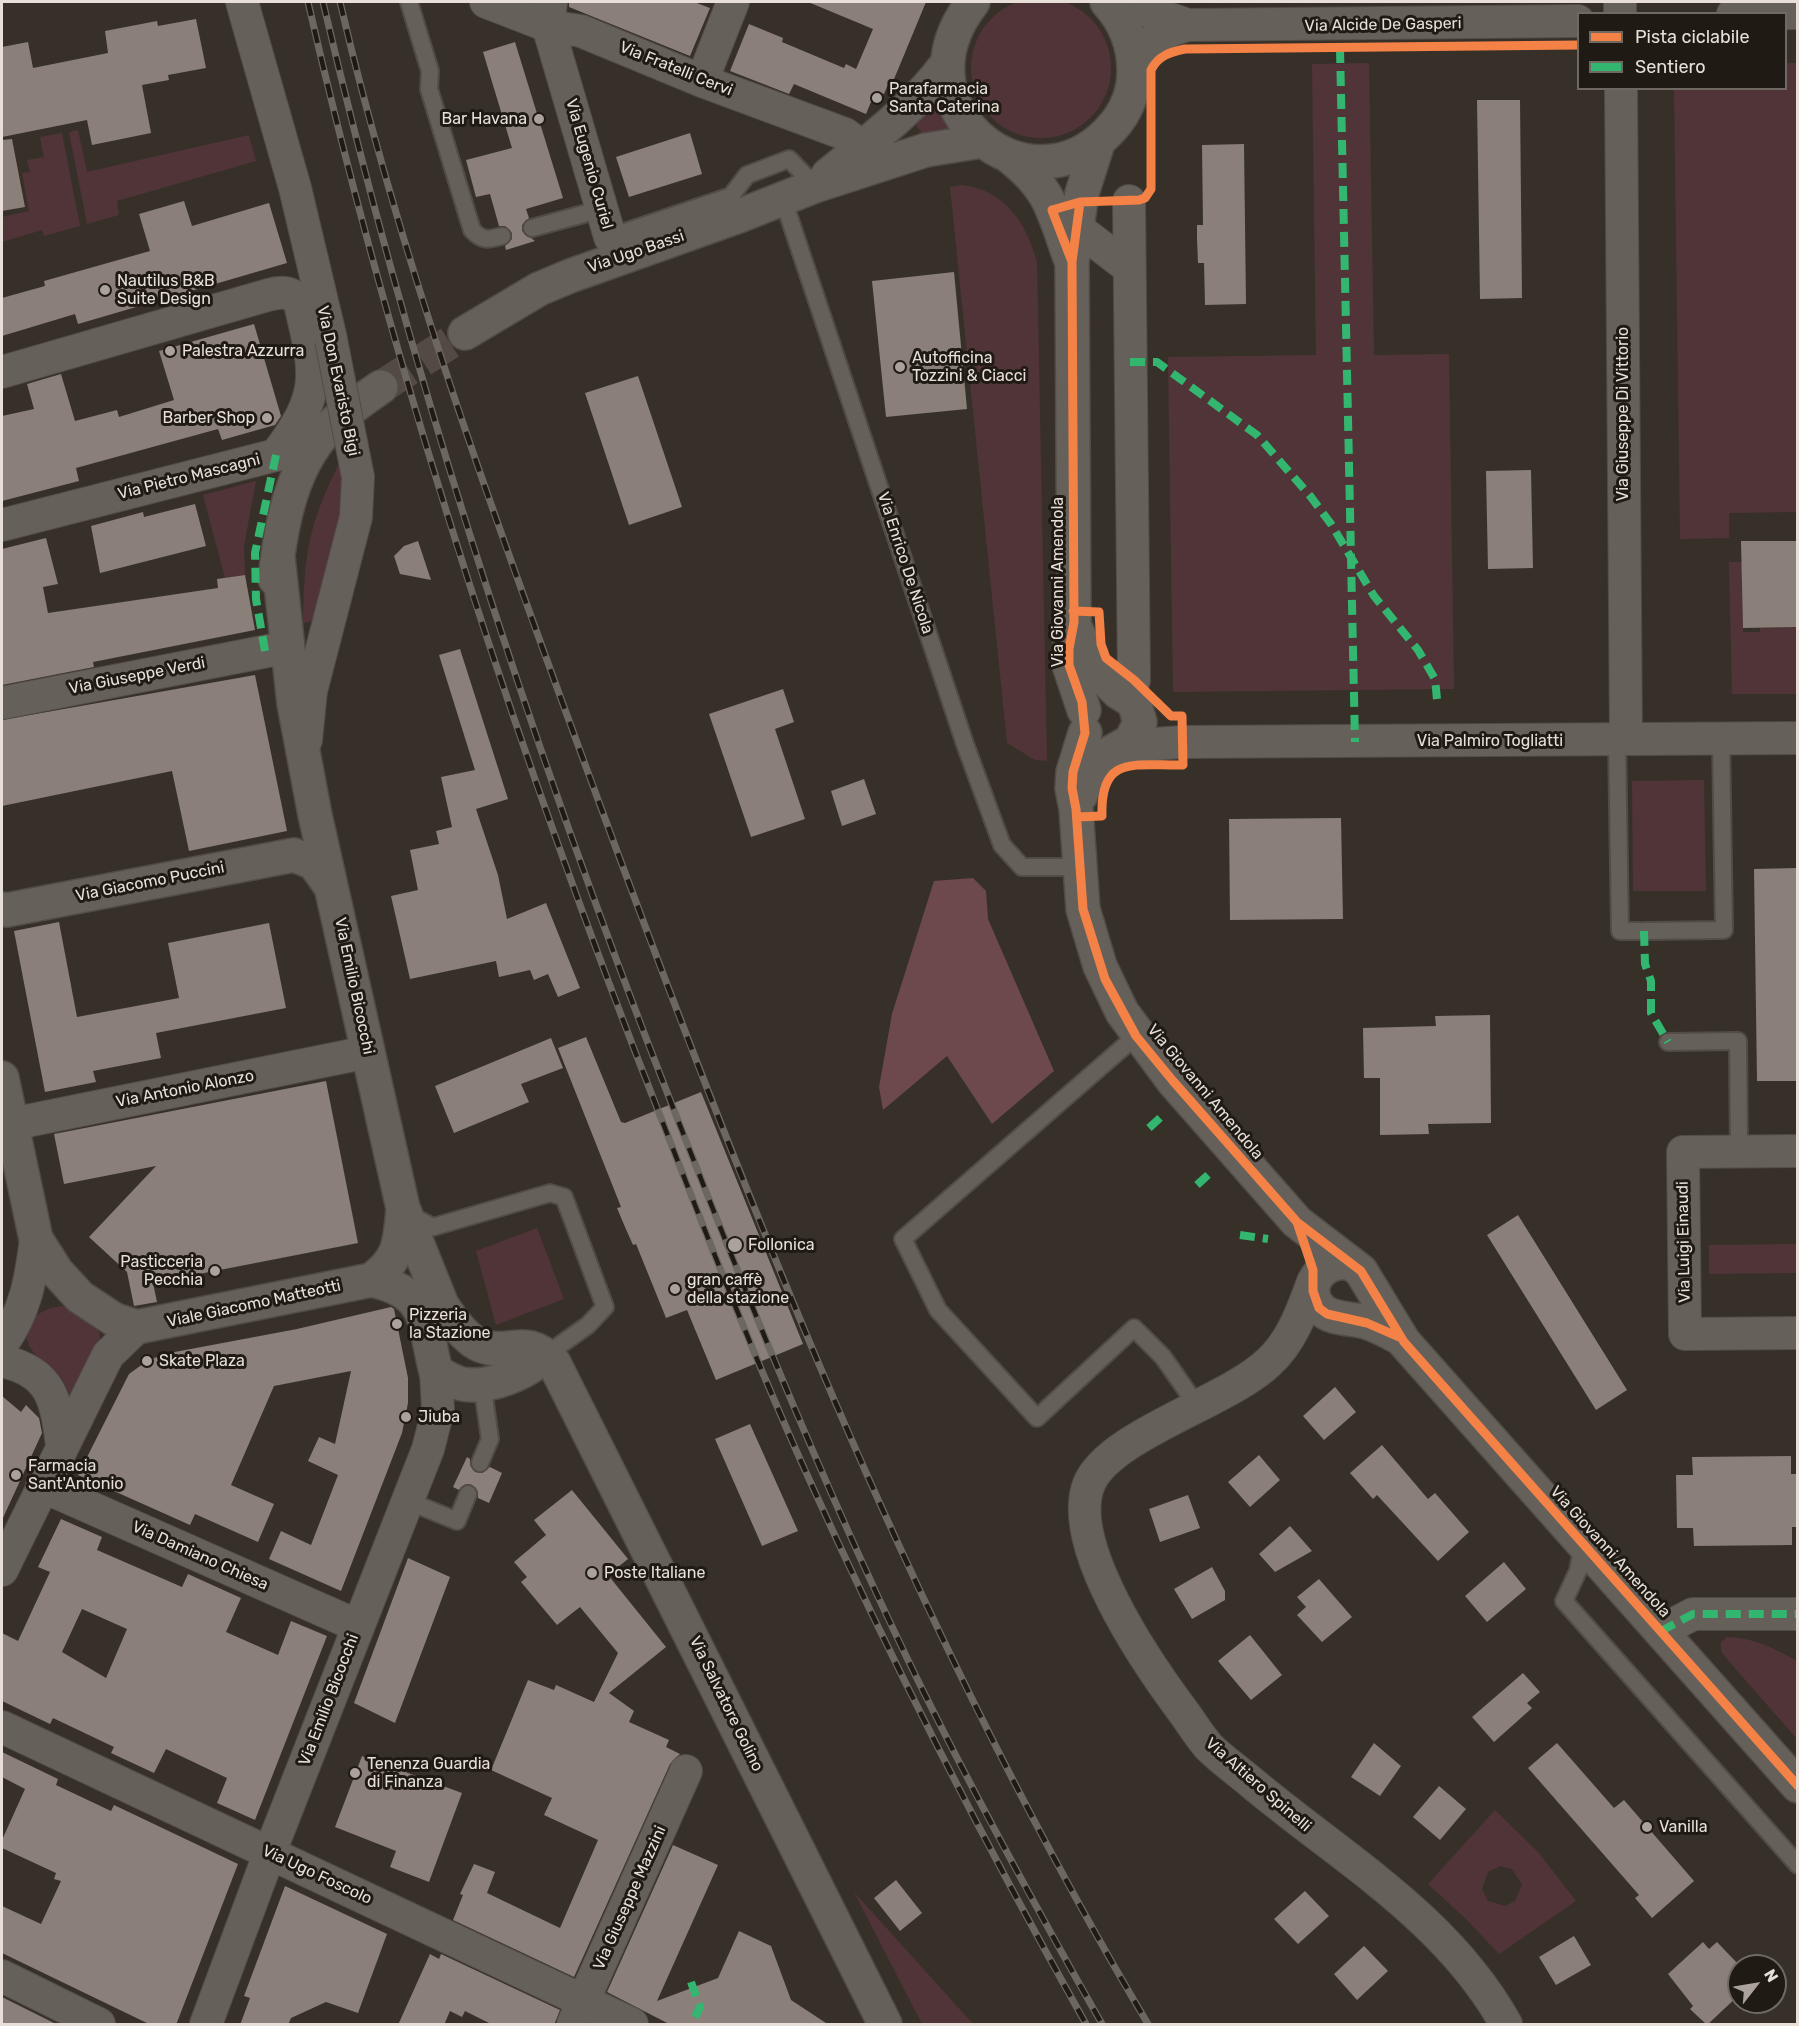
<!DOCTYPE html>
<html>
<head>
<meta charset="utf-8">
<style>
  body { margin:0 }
  #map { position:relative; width:1799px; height:2026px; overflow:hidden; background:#373029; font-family:Rubik,sans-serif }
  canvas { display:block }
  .frame { position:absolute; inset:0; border:3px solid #e8e0d8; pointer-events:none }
  .legend { position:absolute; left:1577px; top:12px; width:210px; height:78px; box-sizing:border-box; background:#1f1a13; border:2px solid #6f6962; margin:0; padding:8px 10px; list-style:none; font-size:18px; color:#e8e0d8 }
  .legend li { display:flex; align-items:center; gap:12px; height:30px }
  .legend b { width:30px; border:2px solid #6f6962 }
  .north { position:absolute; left:1727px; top:1954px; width:60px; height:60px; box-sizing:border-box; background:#1f1a13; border:2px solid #6f6962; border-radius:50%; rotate:59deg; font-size:16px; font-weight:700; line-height:24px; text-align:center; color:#e8e0d8 }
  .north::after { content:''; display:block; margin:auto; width:21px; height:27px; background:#aaa29b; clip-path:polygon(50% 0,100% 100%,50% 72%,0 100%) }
</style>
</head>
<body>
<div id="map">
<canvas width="1799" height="2026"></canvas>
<div class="frame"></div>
<ul class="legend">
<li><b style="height:8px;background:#f48246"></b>Pista ciclabile</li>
<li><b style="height:8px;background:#33b770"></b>Sentiero</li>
</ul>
<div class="north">N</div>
</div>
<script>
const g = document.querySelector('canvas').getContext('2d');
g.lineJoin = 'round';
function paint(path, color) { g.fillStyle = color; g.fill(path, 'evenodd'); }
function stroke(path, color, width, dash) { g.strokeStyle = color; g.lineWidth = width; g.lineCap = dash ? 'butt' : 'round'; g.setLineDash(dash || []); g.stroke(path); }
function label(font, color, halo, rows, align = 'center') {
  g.font = font + ' Rubik,sans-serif'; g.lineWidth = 6; g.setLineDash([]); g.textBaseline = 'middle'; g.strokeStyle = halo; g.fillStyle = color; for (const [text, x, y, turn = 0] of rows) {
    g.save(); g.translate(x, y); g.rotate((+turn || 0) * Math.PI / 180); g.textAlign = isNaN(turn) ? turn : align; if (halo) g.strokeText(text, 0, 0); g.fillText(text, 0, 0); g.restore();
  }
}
paint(new Path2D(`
  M971 68a70 70 0 1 1 140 0a70 70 0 1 1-140 0Z
  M 1369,63 L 1374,355 L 1449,354 L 1454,689 L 1173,692 L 1168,357 L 1316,355 L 1312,64 Z
  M 1786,63 L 1798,63 L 1797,512 L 1729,513 L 1729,538 L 1680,539 L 1674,89 L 1786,88 Z
  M 939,92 L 954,128 L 928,142 L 914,122 Z
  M 78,130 L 87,172 L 249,135 L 256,161 L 117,201 L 119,215 L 87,224 L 69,132 Z
  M 62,133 L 80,226 L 44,236 L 42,230 L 2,242 L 2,217 L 29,211 L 22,173 L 30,172 L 27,160 L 44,157 L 40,137 Z
  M 962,185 C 1005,190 1026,223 1037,262 L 1047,761 L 1035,760 L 1007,743 L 950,187 Z
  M 339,464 L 346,490 L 321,620 L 303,623 C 304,556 308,525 339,464 Z
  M 256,481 L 244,546 L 245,575 L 225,578 L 203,495 Z
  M 1729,562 L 1742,562 L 1743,632 L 1760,632 L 1760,628 L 1797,627 L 1797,694 L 1732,694 Z
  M 1704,780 L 1706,891 L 1633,891 L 1632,781 Z
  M 537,1228 L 564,1299 L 496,1325 L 476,1251 Z
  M 1797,1244 L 1797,1273 L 1709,1274 L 1709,1245 Z
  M 62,1306 C 75,1309 100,1321 100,1338 C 99,1349 77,1388 72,1400 C 68,1391 65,1382 59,1375 C 52,1366 41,1361 34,1353 C 14,1327 37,1309 62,1306 Z
  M 1727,1637 C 1754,1638 1774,1648 1797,1661 L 1797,1739 L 1726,1658 L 1721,1651 L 1721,1642 Z
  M 1495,1810 L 1539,1853 L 1576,1901 L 1499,1954 L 1467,1920 L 1428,1884 ZM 1500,1866 L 1512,1869 L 1522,1885 L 1515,1901 L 1505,1906 L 1488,1901 L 1482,1889 L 1488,1872 Z
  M 854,1892 L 973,2024 L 922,2024 Z`), '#513438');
paint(new Path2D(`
  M 973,878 L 986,891 L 988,919 L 1054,1071 L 992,1124 L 947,1056 L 883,1110 L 879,1087 L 892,1014 L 934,881 Z`), '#6d494c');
paint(new Path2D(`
  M 569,2 L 694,2 L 710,8 L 690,56 L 569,7 Z
  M 808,2 L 926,2 L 892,84 L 889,82 L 884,94 L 880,93 L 875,104 L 871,102 L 866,114 L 794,84 L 789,94 L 730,71 L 749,24 L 783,38 L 782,42 L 844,68 L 846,64 L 856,69 L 873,29 Z
  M 196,19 L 206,68 L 168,75 L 169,80 L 142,85 L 151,133 L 92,145 L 87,120 L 2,137 L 2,47 L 28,42 L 33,68 L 108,53 L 105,31 L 157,21 L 158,26 Z
  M 515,42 L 563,198 L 526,209 L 529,218 L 522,225 L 522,231 L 535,241 L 506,250 L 505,246 L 512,239 L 512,233 L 505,226 L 499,226 L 490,194 L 476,197 L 466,160 L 512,148 L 483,52 Z
  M 1477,100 L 1520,100 L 1522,298 L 1480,299 Z
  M 690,133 L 702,174 L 629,197 L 616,157 Z
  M 12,139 L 25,207 L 2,211 L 2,140 Z
  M 1244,144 L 1246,304 L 1205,305 L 1204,263 L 1198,263 L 1197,239 L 1197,225 L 1203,225 L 1202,145 Z
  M 184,201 L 192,226 L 269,203 L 287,263 L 78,324 L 75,314 L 2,336 L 2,298 L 45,286 L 44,281 L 150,251 L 139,214 Z
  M 954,272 L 967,409 L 886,417 L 872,281 Z
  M 254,324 L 281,416 L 275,425 L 222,440 L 218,429 L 76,468 L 79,481 L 2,501 L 2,416 L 34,409 L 27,384 L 61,374 L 75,421 L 117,410 L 119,417 L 174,400 L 159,351 Z
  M 638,376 L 682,507 L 629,525 L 585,393 Z
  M 1531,470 L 1533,568 L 1488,569 L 1486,471 Z
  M 195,504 L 206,546 L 100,573 L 91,526 L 143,512 L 144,517 Z
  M 46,538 L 58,584 L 43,587 L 48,613 L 218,588 L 217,579 L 245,575 L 255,630 L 93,662 L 94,667 L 2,685 L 2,549 Z
  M 418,541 L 431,580 L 400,574 L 394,556 L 404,546 Z
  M 1741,541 L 1797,541 L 1797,627 L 1743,628 Z
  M 460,649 L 508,799 L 476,809 L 498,875 L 507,919 L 546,903 L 580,988 L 558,997 L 548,974 L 534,980 L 530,970 L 499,977 L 496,961 L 410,979 L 391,896 L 418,890 L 410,850 L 439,844 L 436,831 L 452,827 L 441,777 L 475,770 L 439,655 Z
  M 255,675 L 287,831 L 189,851 L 172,771 L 2,806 L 2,720 Z
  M 783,689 L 794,722 L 775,729 L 805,819 L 751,837 L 709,714 Z
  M 864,779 L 876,814 L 842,826 L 831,791 Z
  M 1341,818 L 1343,919 L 1230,920 L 1229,819 Z
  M 1797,868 L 1797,1081 L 1757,1081 L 1754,869 Z
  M 59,922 L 77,1017 L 179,998 L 168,943 L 269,923 L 286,1008 L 156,1033 L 161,1058 L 93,1071 L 96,1082 L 45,1092 L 14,931 Z
  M 1490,1015 L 1491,1123 L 1428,1124 L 1429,1134 L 1380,1135 L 1380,1078 L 1364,1078 L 1363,1028 L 1436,1026 L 1435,1016 Z
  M 586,1037 L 621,1122 L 625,1123 L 701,1092 L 803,1344 L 716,1380 L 687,1310 L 666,1318 L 636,1244 L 633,1245 L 625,1227 L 617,1208 L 621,1207 L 558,1048 Z
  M 551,1038 L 563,1068 L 521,1084 L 529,1102 L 454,1133 L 435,1086 Z
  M 326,1081 L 358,1243 L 153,1283 L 157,1302 L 134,1306 L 127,1272 L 89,1237 L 156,1166 L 64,1184 L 54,1134 Z
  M 1518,1215 L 1627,1390 L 1596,1410 L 1487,1235 Z
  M 391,1307 L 394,1309 L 408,1378 L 408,1403 L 402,1433 L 341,1591 L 269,1559 L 281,1531 L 311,1545 L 338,1475 L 308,1461 L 319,1437 L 335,1444 L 351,1371 L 274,1386 L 231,1485 L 274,1504 L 258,1542 L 195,1514 L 190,1525 L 78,1475 L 129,1374 L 147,1361 L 164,1354 L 297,1329 Z
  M 1335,1387 L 1356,1412 L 1324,1440 L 1303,1416 Z
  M 2,1396 L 21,1412 L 26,1405 L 39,1418 L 42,1433 L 2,1520 Z
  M 750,1424 L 798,1531 L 762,1546 L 715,1439 Z
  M 1382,1445 L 1428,1499 L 1435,1493 L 1469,1532 L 1438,1561 L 1377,1495 L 1373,1499 L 1350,1473 Z
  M 1259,1455 L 1280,1480 L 1250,1507 L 1228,1482 Z
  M 1791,1456 L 1791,1474 L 1797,1474 L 1797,1527 L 1792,1527 L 1792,1545 L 1694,1546 L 1693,1528 L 1677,1528 L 1676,1475 L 1693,1475 L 1692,1457 Z
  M 467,1457 L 470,1459 L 470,1465 L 475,1472 L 482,1473 L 490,1467 L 502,1473 L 489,1503 L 478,1498 L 478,1492 L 472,1485 L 466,1484 L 459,1490 L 453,1487 Z
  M 572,1490 L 628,1559 L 608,1575 L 666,1647 L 609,1693 L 634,1711 L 629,1722 L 669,1740 L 666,1747 L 680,1754 L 670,1764 L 574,1977 L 453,1920 L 463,1895 L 460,1894 L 474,1864 L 495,1872 L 487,1893 L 560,1928 L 598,1840 L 544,1815 L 552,1798 L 491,1770 L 528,1680 L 554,1690 L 556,1685 L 594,1702 L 618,1653 L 580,1607 L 557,1625 L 521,1582 L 527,1577 L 514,1562 L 546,1535 L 534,1520 Z
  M 1188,1495 L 1200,1528 L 1160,1542 L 1149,1509 Z
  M 61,1519 L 102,1537 L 97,1550 L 182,1587 L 188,1574 L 241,1598 L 226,1632 L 278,1655 L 291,1621 L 327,1636 L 255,1820 L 217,1803 L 227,1778 L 166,1749 L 154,1773 L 111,1753 L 114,1747 L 53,1718 L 50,1724 L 2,1701 L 2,1633 L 18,1641 L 50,1572 L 38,1567 ZM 82,1609 L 127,1629 L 106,1678 L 62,1652 Z
  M 1290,1526 L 1312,1551 L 1275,1572 L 1259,1554 Z
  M 408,1558 L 450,1577 L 395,1723 L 354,1703 Z
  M 1504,1562 L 1526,1589 L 1487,1622 L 1465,1596 Z
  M 1212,1567 L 1225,1591 L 1225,1600 L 1192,1619 L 1174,1589 Z
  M 1319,1579 L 1352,1617 L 1322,1642 L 1297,1615 L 1306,1607 L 1297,1597 Z
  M 1250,1635 L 1282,1675 L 1251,1700 L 1218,1661 Z
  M 1523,1673 L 1540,1692 L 1527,1703 L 1532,1708 L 1494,1742 L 1472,1717 Z
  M 1374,1743 L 1401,1766 L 1380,1796 L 1351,1777 Z
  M 1557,1743 L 1614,1808 L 1624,1800 L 1694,1881 L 1652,1918 L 1635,1898 L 1639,1895 L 1528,1768 Z
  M 2,1752 L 58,1779 L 56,1785 L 111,1811 L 114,1805 L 238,1864 L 176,2025 L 151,2025 L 2,1953 L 2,1906 L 41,1924 L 61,1881 L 54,1879 L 56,1873 L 2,1848 L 2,1840 L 25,1789 L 2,1777 Z
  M 362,1756 L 462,1793 L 429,1882 L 390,1867 L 396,1851 L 335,1827 Z
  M 1439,1786 L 1466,1809 L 1440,1840 L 1413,1817 Z
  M 673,1845 L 718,1865 L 657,2001 L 718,1978 L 739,1931 L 771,1946 L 791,2000 L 829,2025 L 671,2025 L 607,1992 Z
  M 896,1880 L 922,1913 L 900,1931 L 874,1898 Z
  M 285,1886 L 387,1934 L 358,2013 L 326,2002 L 291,2018 L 288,2025 L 240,2025 L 250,1998 L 244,1996 Z
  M 1305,1891 L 1329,1916 L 1298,1944 L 1274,1919 Z
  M 1574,1936 L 1591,1965 L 1556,1985 L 1539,1957 Z
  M 1703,1942 L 1709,1949 L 1717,1942 L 1739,1965 L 1739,1995 L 1707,2025 L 1690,2009 L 1693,2006 L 1668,1974 Z
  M 1364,1946 L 1388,1971 L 1357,2000 L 1334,1974 Z
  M 430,1954 L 439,1959 L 441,1954 L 560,2010 L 554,2025 L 493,2025 L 465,2011 L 462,2017 L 450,2011 L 444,2025 L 398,2025 Z
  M 2,1997 L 58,2025 L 2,2025 Z`), '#8a7f79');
stroke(new Path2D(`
  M 381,387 L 465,333`), '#524a43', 33, [33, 16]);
const service = new Path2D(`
  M 409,2 L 430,71 L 429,89 L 472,230 C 482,241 488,240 502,236
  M 783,199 L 965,744 L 1002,845 L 1022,867 L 1079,867
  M 739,216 L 731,196 L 747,175 L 789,159 L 815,186
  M 532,228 L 602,209
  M 610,237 L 731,196
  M 1617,740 L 1620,931 L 1639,931
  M 1644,931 L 1724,930 L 1721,739
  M 1136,1036 L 903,1239 L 938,1310 L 1037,1418 L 1134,1328 L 1163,1357 L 1198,1407
  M 1668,1042 L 1738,1041 L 1739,1152
  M 410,1215 L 433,1227 L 550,1193 L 564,1197 L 605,1307 L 588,1325 L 546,1355
  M 480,1463 L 490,1439 L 482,1383
  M 408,1501 L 457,1521 L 468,1494
  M 1583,1544 L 1578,1571 L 1564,1601 L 1798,1865`);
const minor = new Path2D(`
  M 242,2 L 295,188 L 331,339
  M 486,2 L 548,26 L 581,31 L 702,81 L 845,134 L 863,147
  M 551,2 L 548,26 L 610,237
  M 1121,2 L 1188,25
  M 1620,2 L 1620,14
  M 1733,14 L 1798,13
  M 1135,66 C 1150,37 1158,34 1188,25 L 1578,21
  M 702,81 L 733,2
  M 1621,88 L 1626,739
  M 1077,228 L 1128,267
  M 2,372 L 268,295 C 281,291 293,291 300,304 C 317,376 322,394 276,455 L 2,525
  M 1129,698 L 1134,680 L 1129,201
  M 2,703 L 273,650
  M 306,740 L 311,691 L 356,517 L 358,477
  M 1125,746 L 1183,742 L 1798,738
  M 2,1126 L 368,1052
  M 1798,1151 L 1683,1152 L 1685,1334 L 1798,1333
  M 1313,1282 C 1302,1311 1292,1341 1269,1362 C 1228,1402 1109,1435 1089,1484 C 1065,1544 1147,1663 1182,1710 C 1191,1722 1199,1736 1209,1747 C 1222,1760 1238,1771 1252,1783 C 1343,1859 1447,1918 1506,2024
  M 2,1344 C 26,1311 31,1278 36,1239
  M 2,1361 C 52,1372 56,1400 62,1445
  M 42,1486 L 358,1626
  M 2,1570 L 108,1355 L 137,1327
  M 1661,1631 L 1693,1614 L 1798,1614
  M 2,1727 L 632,2024
  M 2,1976 L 99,2024
  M 206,2024 L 270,1852 L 428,1449 L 438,1410 L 436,1372
  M 573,2024 L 686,1771`);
const tertiary = new Path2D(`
  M 973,2 C 891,106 1027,216 1108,132 C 1121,119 1130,103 1133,85 C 1137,53 1129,26 1107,2
  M 1010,157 C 1051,189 1053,211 1070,258
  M 828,175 C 870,141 913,109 946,65
  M 465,333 L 539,289 L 570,276 L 739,216 L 815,186 L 926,150 L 982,141
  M 278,557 L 294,704 L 315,815 L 403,1208 L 442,1305 C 451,1319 466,1340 482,1346 C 509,1356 526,1333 554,1363 L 885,2024
  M 275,579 C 281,523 292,460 336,421 C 350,408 365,398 381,387
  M 1075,627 L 1095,669 L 1118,692 L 1134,702 L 1140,722 L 1131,741 L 1101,758 L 1088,775 L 1081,795
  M 1084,710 L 1069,665 L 1069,649 L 1074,622 L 1072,262 L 1082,193 L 1098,143
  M 1085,733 L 1073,772 L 1072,788 L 1076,809 L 1083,909 L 1100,966 L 1122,1012 L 1173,1081 L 1297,1222 L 1361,1271 L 1404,1342 L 1798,1786
  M 2,909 L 7,910 L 294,855 L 314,863 L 331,887
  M 2,1078 L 36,1239 L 57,1272 L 80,1297 L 115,1320 L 137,1327 L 371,1280 C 430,1293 423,1321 436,1372 C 444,1376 453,1382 462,1384 C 491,1389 526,1373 546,1355
  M 1348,1263 C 1322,1259 1299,1289 1322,1310 C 1333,1320 1352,1318 1366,1322 C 1378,1326 1389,1332 1400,1338
  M 371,1280 C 400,1260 400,1242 403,1209`);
stroke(service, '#524c46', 20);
stroke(minor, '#524c46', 34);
stroke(tertiary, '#524c46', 36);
stroke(service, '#66605a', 16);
stroke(minor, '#66605a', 32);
stroke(tertiary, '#66605a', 33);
const rail = new Path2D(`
  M 308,2 C 390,360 504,711 636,1054 C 692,1197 746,1340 809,1479 C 893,1665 986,1846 1086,2024
  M 323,2 C 411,378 531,745 672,1105 C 745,1292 820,1477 907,1658 C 967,1782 1034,1904 1102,2024
  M 340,2 C 404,276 503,541 600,805 C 754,1223 920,1641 1148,2024`);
stroke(rail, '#6d6762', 7);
stroke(rail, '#1f1a13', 4.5, [14]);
const minorBridge = new Path2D(`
  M 331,340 L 358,477`);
stroke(minorBridge, '#524c46', 34, []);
stroke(minorBridge, '#66605a', 32);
stroke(new Path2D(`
  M 1340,48 L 1355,742
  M 1130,362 L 1157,362 L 1257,435 L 1311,497 L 1331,524 L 1374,596 L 1418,650 L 1435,679 L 1437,699
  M 265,651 L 256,599 L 255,553 L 276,455
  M 1644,931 L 1645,964 L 1651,981 L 1651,1013 L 1668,1042
  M 1149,1128 L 1161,1117
  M 1197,1185 L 1210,1173
  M 1240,1235 L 1268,1239
  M 1661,1631 L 1693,1614 L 1798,1614
  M 691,1982 L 700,2007 L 692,2024`), '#33b770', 8, [15, 8]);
stroke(new Path2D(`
  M 1080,202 L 1072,262 L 1074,622 L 1069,649 L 1069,665 L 1082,702 L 1085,733 L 1073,772 L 1072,788 L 1076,809 L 1083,909 L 1105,979 L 1136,1036 L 1173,1081 L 1297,1222 L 1361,1271 L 1404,1342 L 1798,1786
  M 1071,259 L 1052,210 L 1080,202 L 1139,200 L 1145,198 L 1151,189 L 1151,70 C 1158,56 1170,52 1185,49 L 1578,45
  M 1073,611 L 1099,612 L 1101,644 L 1106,658 L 1134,680 L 1171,716 L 1182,716 L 1183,765 C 1135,766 1100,754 1102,816 L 1077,817
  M 1297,1222 L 1313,1270 L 1313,1291 L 1319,1308 L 1327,1314 L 1367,1323 L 1399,1337`), '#f48246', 9);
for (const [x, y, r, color] of [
  [877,98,6,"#aaa29b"],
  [539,119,6,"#aaa29b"],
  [105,290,6,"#aaa29b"],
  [170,351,6,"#aaa29b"],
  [900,367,6,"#aaa29b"],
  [267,418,6,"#aaa29b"],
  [735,1245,8,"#aaa29b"],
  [215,1271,6,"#aaa29b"],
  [675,1289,6,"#aaa29b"],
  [397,1324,6,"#aaa29b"],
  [147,1361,6,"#aaa29b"],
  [406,1417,6,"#aaa29b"],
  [16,1475,6,"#aaa29b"],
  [592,1573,6,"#aaa29b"],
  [355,1773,6,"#aaa29b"],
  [1647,1827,6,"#aaa29b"]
]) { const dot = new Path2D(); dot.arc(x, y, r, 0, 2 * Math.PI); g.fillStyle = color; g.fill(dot); stroke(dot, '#1f1a13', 2); }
label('16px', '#e8e0d8', '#1f1a13', [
  ["Via Alcide De Gasperi",1383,25,-1],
  ["Via Fratelli Cervi",676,69,22],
  ["Via Eugenio Curiel",589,164,74],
  ["Via Ugo Bassi",636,252,-19],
  ["Via Don Evaristo Bigi",338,381,78],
  ["Via Giuseppe Di Vittorio",1623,414,-90],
  ["Via Pietro Mascagni",189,477,-14],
  ["Via Enrico De Nicola",905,563,72],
  ["Via Giovanni Amendola",1058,582,-90],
  ["Via Giuseppe Verdi",137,676,-11],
  ["Via Palmiro Togliatti",1490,741],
  ["Via Giacomo Puccini",150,882,-11],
  ["Via Emilio Bicocchi",354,986,78],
  ["Via Antonio Alonzo",185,1089,-11],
  ["Via Giovanni Amendola",1205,1092,50],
  ["Via Luigi Einaudi",1684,1242,-91],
  ["Viale Giacomo Matteotti",254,1304,-12],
  ["Via Giovanni Amendola",1610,1552,48],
  ["Via Damiano Chiesa",200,1556,24],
  ["Via Emilio Bicocchi",329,1700,-69],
  ["Via Salvatore Golino",726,1704,64],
  ["Via Altiero Spinelli",1258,1785,41],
  ["Via Ugo Foscolo",317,1875,25],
  ["Via Giuseppe Mazzini",630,1898,-66]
]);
label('16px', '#e8e0d8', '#1f1a13', [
  ["Parafarmacia",889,89],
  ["Santa Caterina",889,107],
  ["Bar Havana",527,119,"right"],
  ["Nautilus B&B",117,281],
  ["Suite Design",117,299],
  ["Palestra Azzurra",182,351],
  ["Autofficina",912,358],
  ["Tozzini & Ciacci",912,376],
  ["Barber Shop",255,418,"right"],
  ["Follonica",748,1245],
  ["Pasticceria",203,1262,"right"],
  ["Pecchia",203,1280,"right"],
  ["gran caffè",687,1280],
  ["della stazione",687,1298],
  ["Pizzeria",409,1315],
  ["la Stazione",409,1333],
  ["Skate Plaza",159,1361],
  ["Jiuba",418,1417],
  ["Farmacia",28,1466],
  ["Sant'Antonio",28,1484],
  ["Poste Italiane",604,1573],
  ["Tenenza Guardia",367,1764],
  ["di Finanza",367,1782],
  ["Vanilla",1659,1827]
], 'left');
</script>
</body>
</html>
